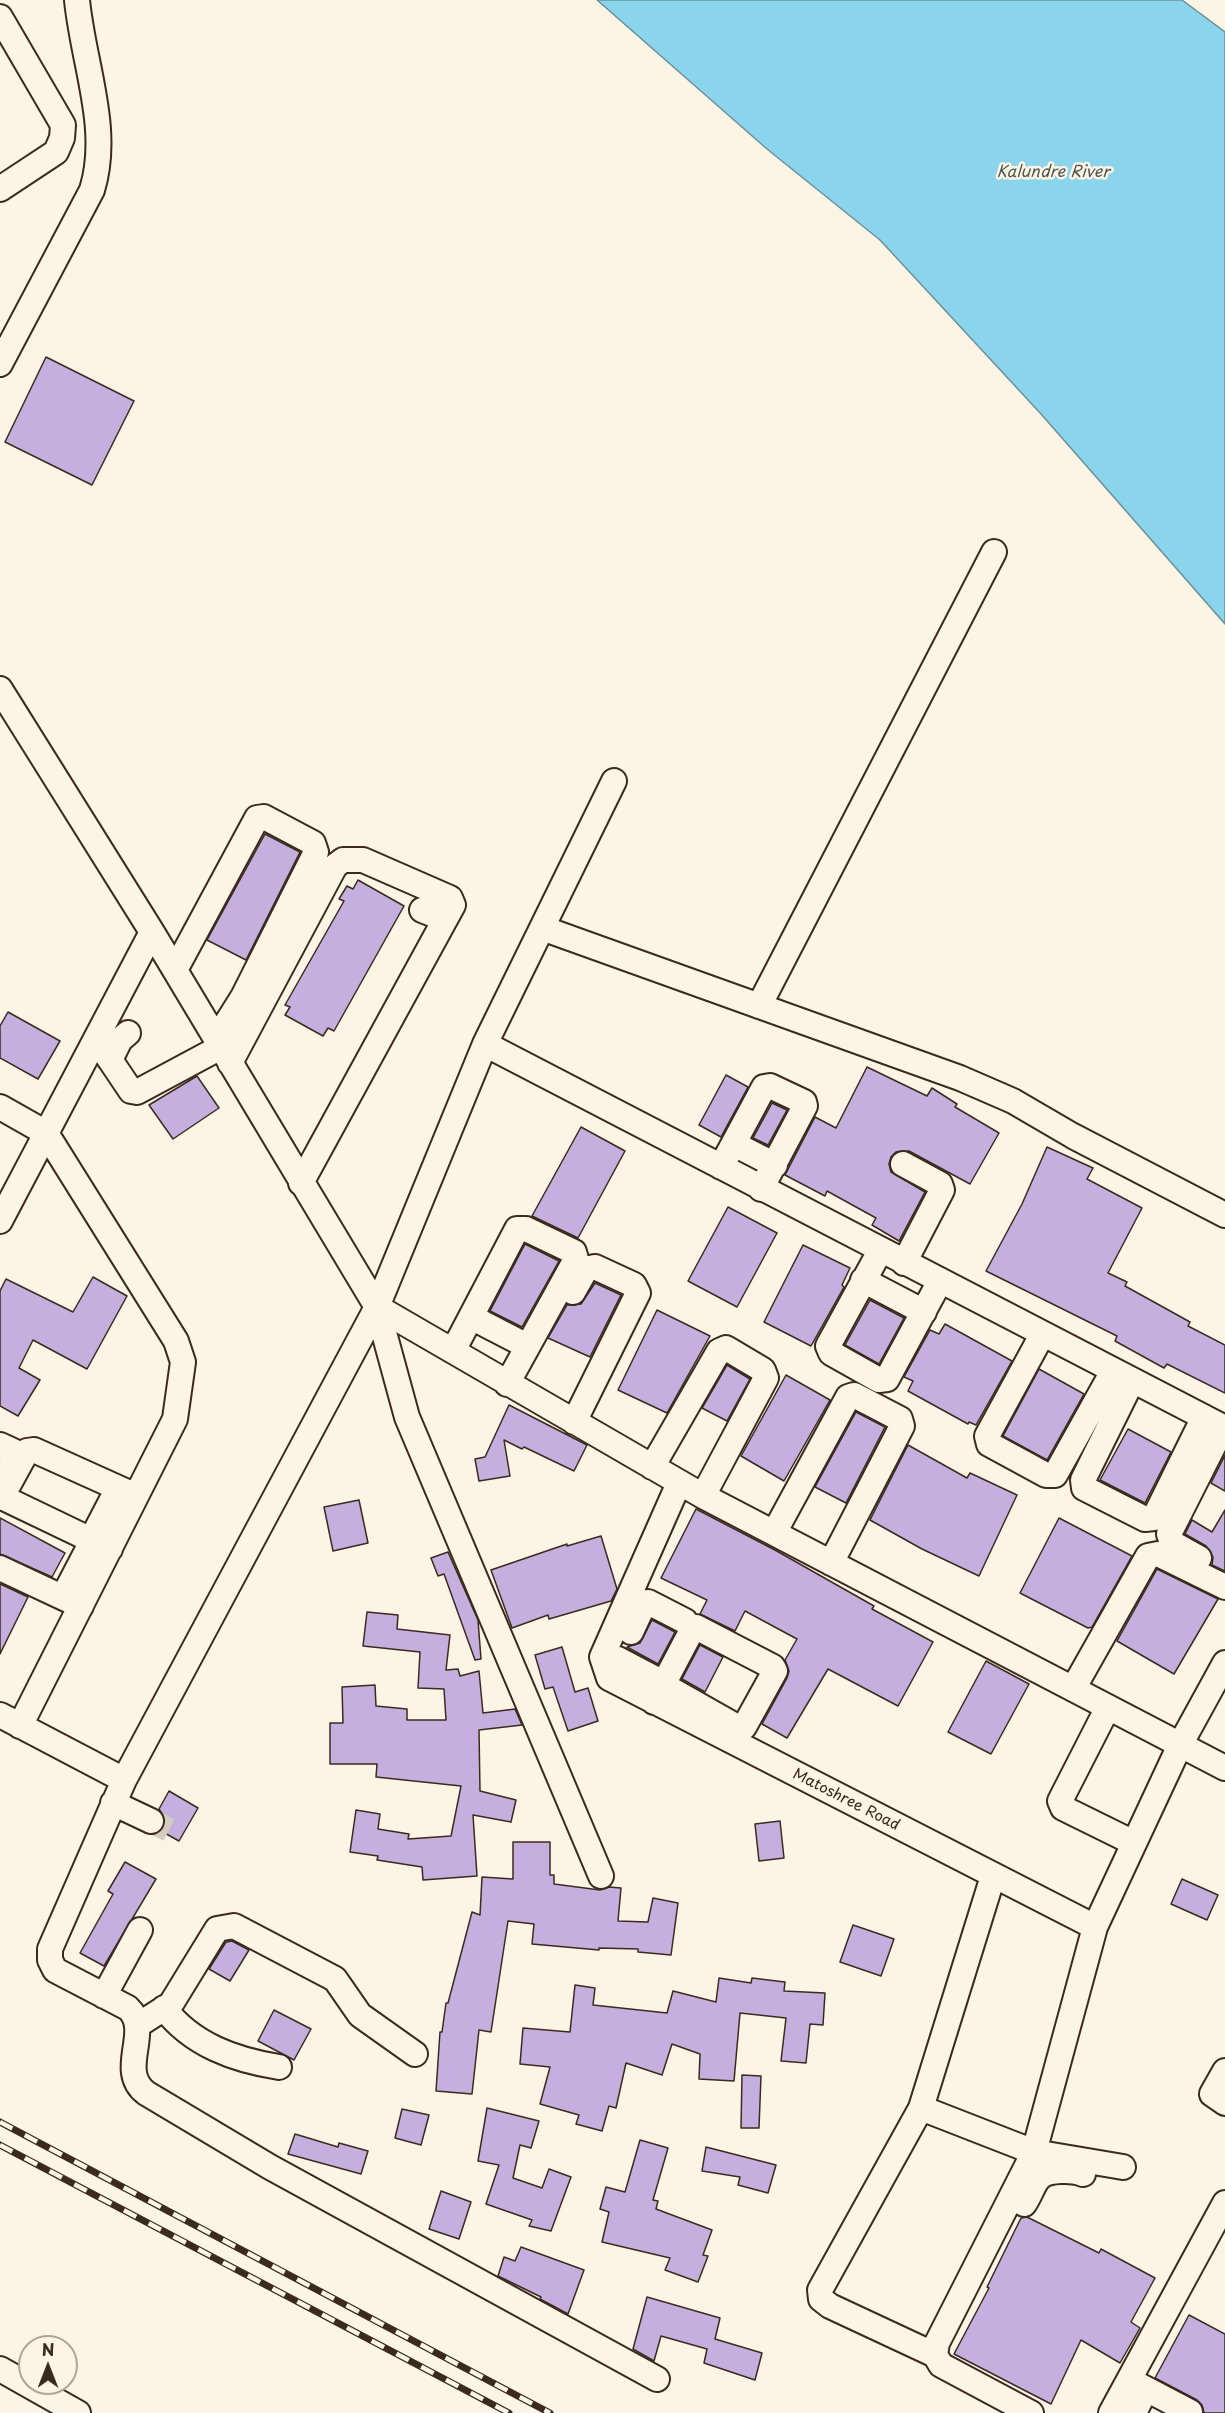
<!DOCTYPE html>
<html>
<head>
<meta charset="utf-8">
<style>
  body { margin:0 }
  #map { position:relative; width:1225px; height:2413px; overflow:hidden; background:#fcf5e5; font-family:"Playpen Sans",sans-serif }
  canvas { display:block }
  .north { position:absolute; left:18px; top:2335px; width:60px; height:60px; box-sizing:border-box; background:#fcf5e5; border:2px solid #afa495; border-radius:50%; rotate:0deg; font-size:16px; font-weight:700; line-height:24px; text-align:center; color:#3b2a1e }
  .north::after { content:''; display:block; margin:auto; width:21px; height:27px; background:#3b2a1e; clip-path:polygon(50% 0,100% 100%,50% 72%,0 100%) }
</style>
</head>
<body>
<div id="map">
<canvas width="1225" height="2413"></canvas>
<div class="north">N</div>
</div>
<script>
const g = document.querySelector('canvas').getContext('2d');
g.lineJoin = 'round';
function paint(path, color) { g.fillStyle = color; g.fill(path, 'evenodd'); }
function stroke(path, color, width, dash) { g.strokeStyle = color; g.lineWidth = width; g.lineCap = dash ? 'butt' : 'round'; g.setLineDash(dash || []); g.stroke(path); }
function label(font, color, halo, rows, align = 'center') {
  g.font = font + ' "Playpen Sans",sans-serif'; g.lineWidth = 5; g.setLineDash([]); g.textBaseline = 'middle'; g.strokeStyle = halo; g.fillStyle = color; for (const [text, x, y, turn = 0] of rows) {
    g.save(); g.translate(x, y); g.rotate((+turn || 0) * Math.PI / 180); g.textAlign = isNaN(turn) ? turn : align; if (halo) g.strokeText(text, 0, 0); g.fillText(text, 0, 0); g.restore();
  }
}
const water = new Path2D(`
  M 597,0 L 1182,0 L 1225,32 L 1225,624 L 1041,414 L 880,240 L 767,149 Z`);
paint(water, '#8bd5ec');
stroke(water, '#6b919a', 1.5);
const building = new Path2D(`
  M 46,357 L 134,401 L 92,485 L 5,442 Z
  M 265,834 L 300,852 L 246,960 L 207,940 Z
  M 358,880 L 404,906 L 334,1031 L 328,1028 L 323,1036 L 285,1015 L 290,1007 L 285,1005 L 344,901 L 339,899 L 347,886 L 353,889 Z
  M 8,1012 L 60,1041 L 38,1079 L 0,1058 L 0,1026 Z
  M 867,1067 L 927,1096 L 932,1088 L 957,1104 L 955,1107 L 999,1133 L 970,1184 L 909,1151 L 896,1152 L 891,1157 L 889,1164 L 891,1172 L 925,1192 L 899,1241 L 872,1225 L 876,1218 L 827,1191 L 825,1196 L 785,1175 L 815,1117 L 836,1128 Z
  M 726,1075 L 748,1087 L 721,1137 L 699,1125 Z
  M 197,1076 L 219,1108 L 173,1139 L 149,1105 Z
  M 772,1103 L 787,1110 L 768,1145 L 753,1138 Z
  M 581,1127 L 625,1151 L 578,1238 L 532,1216 Z
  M 1047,1147 L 1093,1168 L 1087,1179 L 1142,1208 L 1108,1273 L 1127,1282 L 1125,1286 L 1190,1322 L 1188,1326 L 1225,1345 L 1225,1393 L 1167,1364 L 1164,1368 L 1115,1341 L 1117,1336 L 986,1271 L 1022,1204 Z
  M 728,1207 L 777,1233 L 737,1307 L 688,1281 Z
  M 525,1244 L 559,1261 L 522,1327 L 490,1311 Z
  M 803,1245 L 850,1268 L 842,1285 L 844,1287 L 811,1346 L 764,1322 Z
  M 93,1277 L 127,1296 L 87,1369 L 33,1340 L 19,1368 L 40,1380 L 18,1416 L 0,1406 L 0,1291 L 6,1279 L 73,1312 Z
  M 595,1283 L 621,1295 L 590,1357 L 548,1338 L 567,1305 L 581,1304 Z
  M 870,1300 L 904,1318 L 879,1364 L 845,1345 Z
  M 657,1310 L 710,1336 L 667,1413 L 618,1390 Z
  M 945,1324 L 1012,1361 L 976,1425 L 969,1422 L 968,1424 L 908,1391 L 913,1381 L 904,1377 L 930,1330 L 939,1334 Z
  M 727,1365 L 750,1379 L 727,1421 L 702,1408 Z
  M 1039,1369 L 1084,1394 L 1047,1460 L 1003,1436 Z
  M 786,1375 L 830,1400 L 784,1481 L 741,1456 Z
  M 509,1405 L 587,1445 L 574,1471 L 524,1447 L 522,1449 L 504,1440 L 510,1476 L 479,1481 L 475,1459 L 485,1457 Z
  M 856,1412 L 885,1427 L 846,1503 L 815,1487 Z
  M 1128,1429 L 1171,1452 L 1145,1503 L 1100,1480 Z
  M 908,1445 L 967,1478 L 970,1473 L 1017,1495 L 979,1576 L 922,1549 L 870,1520 Z
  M 1225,1455 L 1225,1491 L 1211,1483 Z
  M 359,1500 L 368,1543 L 333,1551 L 324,1507 Z
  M 696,1509 L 775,1550 L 874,1606 L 872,1609 L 933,1642 L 898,1706 L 828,1669 L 787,1738 L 762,1724 L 787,1678 L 789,1671 L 785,1660 L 797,1639 L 745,1611 L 735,1631 L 700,1614 L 707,1600 L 661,1578 Z
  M 1225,1510 L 1225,1571 L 1212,1565 L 1213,1557 L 1206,1546 L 1185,1534 L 1192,1520 L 1212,1532 Z
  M 0,1518 L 65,1553 L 52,1577 L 0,1554 Z
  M 1059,1518 L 1132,1556 L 1092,1627 L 1088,1628 L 1020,1593 Z
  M 601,1536 L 617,1589 L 611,1601 L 549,1619 L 548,1615 L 512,1628 L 491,1570 L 567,1544 L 567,1546 Z
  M 448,1552 L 478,1620 L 481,1659 L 475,1660 L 444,1574 L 438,1576 L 431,1558 Z
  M 1157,1569 L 1218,1599 L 1174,1674 L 1117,1641 Z
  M 0,1584 L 28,1597 L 0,1654 Z
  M 367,1612 L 398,1615 L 397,1629 L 450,1635 L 446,1670 L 458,1669 L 460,1676 L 479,1671 L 483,1713 L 515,1709 L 522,1725 L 479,1730 L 480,1791 L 516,1800 L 511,1822 L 473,1815 L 477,1876 L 423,1880 L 422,1867 L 377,1860 L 378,1856 L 350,1852 L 356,1810 L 380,1814 L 378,1829 L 409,1834 L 408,1839 L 451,1836 L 461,1786 L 376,1777 L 377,1764 L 330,1764 L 330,1723 L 343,1723 L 342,1687 L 375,1685 L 376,1706 L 407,1709 L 407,1720 L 446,1720 L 444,1689 L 418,1688 L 420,1652 L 363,1646 Z
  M 652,1620 L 675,1632 L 658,1664 L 627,1647 L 640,1643 Z
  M 700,1645 L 723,1657 L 705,1692 L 682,1679 Z
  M 562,1647 L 575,1692 L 588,1688 L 598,1721 L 568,1731 L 553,1687 L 545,1689 L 535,1655 Z
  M 986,1661 L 1029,1684 L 991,1754 L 948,1732 Z
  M 169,1791 L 198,1808 L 179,1841 L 161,1831 L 165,1819 L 159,1809 Z
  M 780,1821 L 784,1858 L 759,1861 L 755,1824 Z
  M 513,1842 L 550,1842 L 550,1875 L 554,1875 L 554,1884 L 600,1890 L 609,1887 L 621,1888 L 618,1921 L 648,1922 L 653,1898 L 678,1903 L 671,1955 L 638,1952 L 638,1949 L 599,1948 L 599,1950 L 532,1944 L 534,1924 L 508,1921 L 491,2032 L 479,2030 L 472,2094 L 436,2091 L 440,2032 L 442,2032 L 446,2003 L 448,2003 L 472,1912 L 480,1915 L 482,1877 L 513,1879 Z
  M 125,1862 L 156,1879 L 104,1966 L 80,1953 L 113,1894 L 108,1891 Z
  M 1182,1879 L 1218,1895 L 1207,1920 L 1171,1904 Z
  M 853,1925 L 894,1939 L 881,1976 L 840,1962 Z
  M 232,1941 L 249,1950 L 230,1981 L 209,1969 L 226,1942 Z
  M 719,1978 L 751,1983 L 752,1978 L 785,1982 L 784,1991 L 825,1993 L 823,2025 L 810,2024 L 806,2063 L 781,2061 L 786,2018 L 740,2013 L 734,2081 L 699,2079 L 700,2054 L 672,2044 L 662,2075 L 626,2063 L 616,2108 L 609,2106 L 602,2131 L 576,2124 L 579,2115 L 540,2104 L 550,2067 L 520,2064 L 523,2028 L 570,2032 L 575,1985 L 595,1988 L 593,2005 L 667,2013 L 673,1991 L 716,2002 Z
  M 274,2010 L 311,2029 L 294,2060 L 258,2041 Z
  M 742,2075 L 761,2076 L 759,2128 L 741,2128 Z
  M 487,2108 L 539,2121 L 531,2148 L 520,2145 L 513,2178 L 542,2188 L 549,2169 L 571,2177 L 551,2231 L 529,2226 L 532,2220 L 486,2204 L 499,2165 L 478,2161 Z
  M 402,2109 L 429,2115 L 421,2145 L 395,2138 Z
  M 295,2134 L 338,2147 L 339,2143 L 368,2151 L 361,2174 L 288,2154 Z
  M 640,2140 L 668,2148 L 653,2200 L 658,2201 L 656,2209 L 712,2230 L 703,2255 L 708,2256 L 698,2282 L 665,2270 L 670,2258 L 602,2242 L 609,2212 L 600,2209 L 606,2187 L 625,2192 Z
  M 706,2147 L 776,2165 L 768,2193 L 738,2185 L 740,2177 L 702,2171 Z
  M 441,2191 L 471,2202 L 459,2239 L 429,2229 Z
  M 1027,2217 L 1099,2253 L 1101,2249 L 1155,2278 L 1131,2322 L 1140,2328 L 1120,2363 L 1081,2340 L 1051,2404 L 954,2354 L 989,2288 L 987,2287 L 1021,2218 Z
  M 521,2247 L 584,2270 L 568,2314 L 540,2299 L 541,2297 L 498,2276 L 504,2257 L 515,2261 Z
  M 647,2297 L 720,2318 L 715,2339 L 762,2353 L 755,2380 L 704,2363 L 707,2349 L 661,2336 L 654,2361 L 633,2349 Z
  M 1189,2315 L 1225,2334 L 1225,2413 L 1204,2413 L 1202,2405 L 1197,2400 L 1155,2378 Z`);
paint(building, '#c5afde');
stroke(building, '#3b2a1e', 1.5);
stroke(new Path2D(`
  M 151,1821 L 169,1830`), '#d5ccbd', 24, [24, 12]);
const minor = new Path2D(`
  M 0,17 L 63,125 L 62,138 L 56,152 L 0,189
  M 0,364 L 92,190 C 111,129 83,63 77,0
  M 0,689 L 152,932 L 377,1307 L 407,1417 L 601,1876
  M 614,781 L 485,1044 L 377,1307 L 124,1780 L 50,1949 L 50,1960 L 55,1970 L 128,2008 C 153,2031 116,2070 146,2093 L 270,2167 L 657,2379
  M 422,910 L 445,919
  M 542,928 L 960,1078 L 1013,1101 L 1073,1136 L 1225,1215
  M 175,970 L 257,818 L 264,817 L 313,843 L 316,852 L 243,997 L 216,1040
  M 759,1006 L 994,552
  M 96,1039 L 131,1091 L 137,1092 L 221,1047
  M 485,1044 L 1225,1428
  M 110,1060 L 120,1040 L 128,1033
  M 230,1063 L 335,866 L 343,860 L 363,860 L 450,898 L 453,905 L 301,1183
  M 0,1107 L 46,1133 L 176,1341 L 183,1362 L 175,1419 L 20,1726
  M 734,1144 L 775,1165
  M 903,1164 L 940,1184 L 942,1190 L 904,1263
  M 721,1167 L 764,1087 L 770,1086 L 804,1102 L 805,1106 L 761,1189
  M 0,1221 L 152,932
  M 880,1251 L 828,1346 L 831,1353 L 879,1380 L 887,1379 L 940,1281
  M 863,1280 L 924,1312
  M 573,1292 L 586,1269 L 595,1267 L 634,1285 L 638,1293 L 574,1422
  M 377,1307 L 703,1496 L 1225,1768
  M 471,1317 L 527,1346
  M 1042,1335 L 987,1436 L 989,1444 L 1046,1475 L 1055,1475 L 1113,1371
  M 453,1351 L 517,1229 L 526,1229 L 574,1252 L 576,1259 L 507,1384
  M 1132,1381 L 1083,1480 L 1084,1488 L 1145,1519 L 1154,1518 L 1204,1417
  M 0,1445 L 13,1451 L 15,1457 L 4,1476
  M 652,1467 L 719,1351 L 726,1348 L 763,1370 L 766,1378 L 703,1496
  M 679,1483 L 602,1657 L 609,1678 L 1095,1927
  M 774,1533 L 848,1397 L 854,1395 L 900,1419 L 902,1426 L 831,1563
  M 91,1540 L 118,1488
  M 110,1549 L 6,1499 L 4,1493 L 27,1451 L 34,1450 L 136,1496
  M 1199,1558 L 1172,1543 L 1169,1534 L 1223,1427
  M 0,1568 L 81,1606
  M 63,1597 L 87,1551
  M 631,1632 L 644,1604 L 648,1602 L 685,1621
  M 618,1659 L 654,1678
  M 1073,1689 L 1148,1556 L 1158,1554 L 1225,1587
  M 654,1702 L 693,1628 L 696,1627 L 773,1667 L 775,1671 L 744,1727 L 739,1728 L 663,1685
  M 1108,1707 L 1060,1801 L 1063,1808 L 1134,1843
  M 0,1715 L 124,1780
  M 113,1803 L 151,1821
  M 993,1876 L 921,2108 L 1034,2152 L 1123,2167
  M 104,1996 L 140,1930
  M 164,2008 C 192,2045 235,2060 279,2067
  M 138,2025 L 171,2004 L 217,1929 L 234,1926 L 335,1979 L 360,2015 L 415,2054
  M 1225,2071 L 1212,2094 L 1225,2103
  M 921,2108 L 820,2290 L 821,2299 L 830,2306 L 935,2355
  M 1024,2204 C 1030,2196 1033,2184 1039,2178 C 1048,2169 1073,2170 1083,2174
  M 0,2369 L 78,2413
  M 1129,2380 L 1190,2412
  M 1031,2413 L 941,2365 L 935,2355 L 937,2343 L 1034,2152 L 1095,1927 L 1180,1745 L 1225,1663
  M 1111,2413 L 1225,2203
  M 1134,2413 L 1146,2389`);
stroke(minor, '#3b2a1e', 28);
stroke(minor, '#fcf5e5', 24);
const rail = new Path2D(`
  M 0,2122 L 550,2413
  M 0,2145 L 509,2413`);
stroke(rail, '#3b2a1e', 7);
stroke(rail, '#fcf5e5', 4.5, [14]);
label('15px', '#3b2a1e', '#fcf5e5', [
  ["Matoshree Road",846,1800,27]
]);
label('italic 16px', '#4f5552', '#fcf5e5', [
  ["Kalundre River",1053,173]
]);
</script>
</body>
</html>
